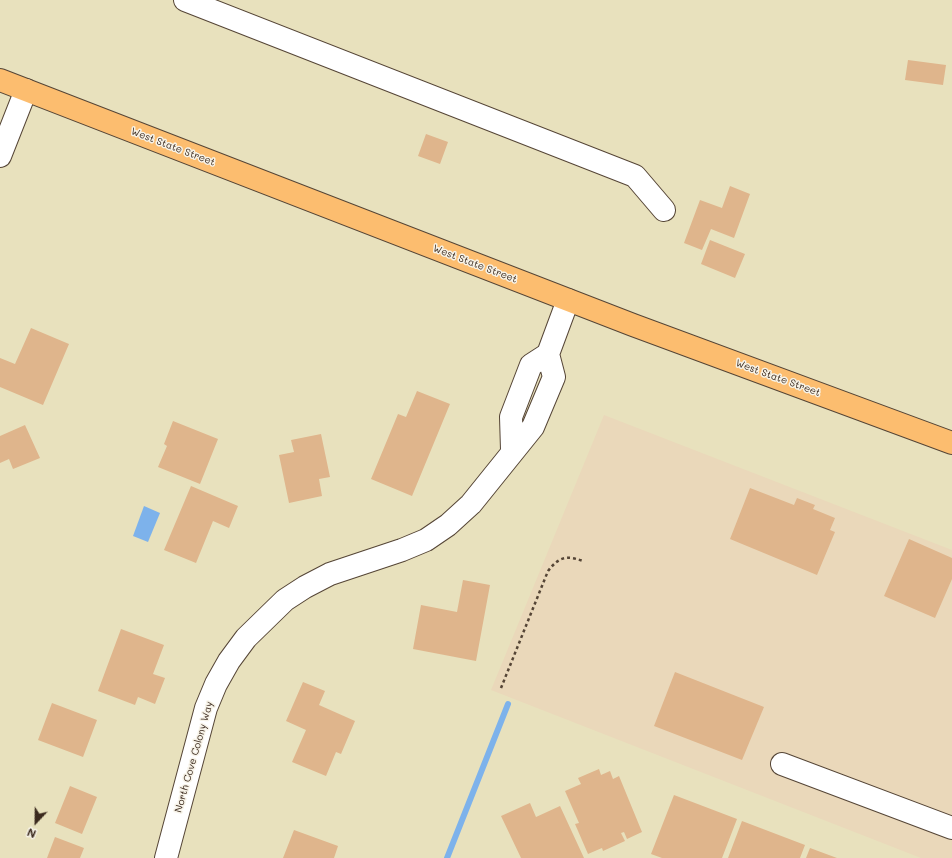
<!DOCTYPE html>
<html>
<head>
<meta charset="utf-8">
<style>
  body { margin:0 }
  #map { position:relative; width:952px; height:858px; overflow:hidden; background:#e8e1bd; font-family:Mali,sans-serif }
  canvas { display:block }
  .north { position:absolute; left:16px; top:802px; width:40px; height:40px; -webkit-text-stroke:3px #f7f3e8; paint-order:stroke; rotate:202deg; font-size:11px; font-weight:700; line-height:16px; text-align:center; color:#3b2a1e }
  .north::after { content:''; display:block; margin:auto; width:14px; height:18px; background:#3b2a1e; clip-path:polygon(50% 0,100% 100%,50% 72%,0 100%) }
</style>
</head>
<body>
<div id="map">
<canvas width="952" height="858"></canvas>
<div class="north">N</div>
</div>
<script>
const g = document.querySelector('canvas').getContext('2d');
g.lineJoin = 'round';
function paint(path, color) { g.fillStyle = color; g.fill(path, 'evenodd'); }
function stroke(path, color, width, dash) { g.strokeStyle = color; g.lineWidth = width; g.lineCap = dash ? 'butt' : 'round'; g.setLineDash(dash || []); g.stroke(path); }
function label(font, color, halo, rows, align = 'center') {
  g.font = font + ' Mali,sans-serif'; g.lineWidth = 3; g.setLineDash([]); g.textBaseline = 'middle'; g.strokeStyle = halo; g.fillStyle = color; for (const [text, x, y, turn = 0] of rows) {
    g.save(); g.translate(x, y); g.rotate((+turn || 0) * Math.PI / 180); g.textAlign = isNaN(turn) ? turn : align; if (halo) g.strokeText(text, 0, 0); g.fillText(text, 0, 0); g.restore();
  }
}
paint(new Path2D(`
  M 604,415 L 952,550 L 952,858 L 921,858 L 491,690 Z`), '#ead8ba');
paint(new Path2D(`
  M 144,506 L 160,513 L 148,542 L 133,536 Z`), '#7db2eb');
stroke(new Path2D(`
  M 447,858 L 508,704`), '#7db2eb', 6);
paint(new Path2D(`
  M 908,60 L 946,65 L 943,85 L 905,80 Z
  M 426,134 L 448,142 L 440,164 L 418,156 Z
  M 730,186 L 750,194 L 734,238 L 711,229 L 702,250 L 684,243 L 700,200 L 722,208 Z
  M 710,240 L 745,254 L 735,278 L 701,264 Z
  M 31,328 L 69,344 L 43,405 L 0,387 L 0,358 L 15,364 Z
  M 417,391 L 450,404 L 412,496 L 371,479 L 398,414 L 406,417 Z
  M 173,421 L 218,439 L 200,484 L 158,467 L 167,446 L 164,444 Z
  M 25,425 L 40,458 L 13,469 L 9,459 L 0,463 L 0,436 Z
  M 321,434 L 330,477 L 319,479 L 322,496 L 289,503 L 279,455 L 294,452 L 291,440 Z
  M 191,486 L 238,506 L 229,528 L 213,521 L 196,563 L 164,550 Z
  M 750,488 L 794,505 L 797,498 L 815,505 L 813,509 L 835,518 L 830,530 L 835,532 L 817,575 L 730,539 Z
  M 909,539 L 952,558 L 952,579 L 935,618 L 884,596 Z
  M 463,580 L 490,585 L 476,661 L 413,649 L 421,605 L 457,612 Z
  M 121,629 L 164,645 L 153,674 L 165,678 L 155,704 L 138,697 L 135,705 L 98,691 Z
  M 675,672 L 764,707 L 742,760 L 654,726 Z
  M 303,682 L 325,691 L 319,705 L 355,721 L 341,754 L 336,752 L 326,776 L 292,762 L 306,730 L 286,721 Z
  M 52,703 L 97,720 L 83,757 L 38,740 Z
  M 599,769 L 601,775 L 610,771 L 613,779 L 619,776 L 642,832 L 627,839 L 624,832 L 621,833 L 625,841 L 603,851 L 602,848 L 588,854 L 575,824 L 579,823 L 565,791 L 581,784 L 578,778 Z
  M 70,786 L 97,797 L 82,834 L 55,823 Z
  M 674,795 L 737,819 L 722,858 L 662,858 L 651,854 Z
  M 530,803 L 536,817 L 560,806 L 584,858 L 521,858 L 501,816 Z
  M 742,821 L 805,845 L 800,858 L 728,858 Z
  M 294,830 L 338,846 L 334,858 L 283,858 Z
  M 55,837 L 84,848 L 80,858 L 47,858 Z
  M 810,848 L 837,858 L 806,858 Z`), '#dfb58c');
const minor = new Path2D(`
  M 185,0 L 635,176 L 664,210
  M 0,156 L 26,90
  M 548,354 L 568,300
  M 782,764 L 952,828
  M 166,858 L 206,708 L 216,684 L 229,661 L 246,638 L 285,600 L 305,587 L 330,574 L 402,550 L 426,540 L 448,525 L 471,504 L 533,427 L 554,377 L 548,354 L 531,365 L 511,417 L 512,450`);
const major = new Path2D(`
  M 0,80 L 633,325 L 952,443`);
stroke(minor, '#554536', 24);
stroke(major, '#554536', 24);
stroke(new Path2D(`
  M 501,688 L 548,571 C 559,557 566,555 583,561`), '#554536', 2.5, [3, 3]);
stroke(minor, '#fff', 22);
stroke(major, '#fcbd6f', 22);
label('10px', '#3b2a1e', '#f7f3e8', [
  ["West State Street",173,147,21],
  ["West State Street",475,264,21],
  ["West State Street",778,378,20],
  ["North Cove Colony Way",194,757,-74]
]);
</script>
</body>
</html>
